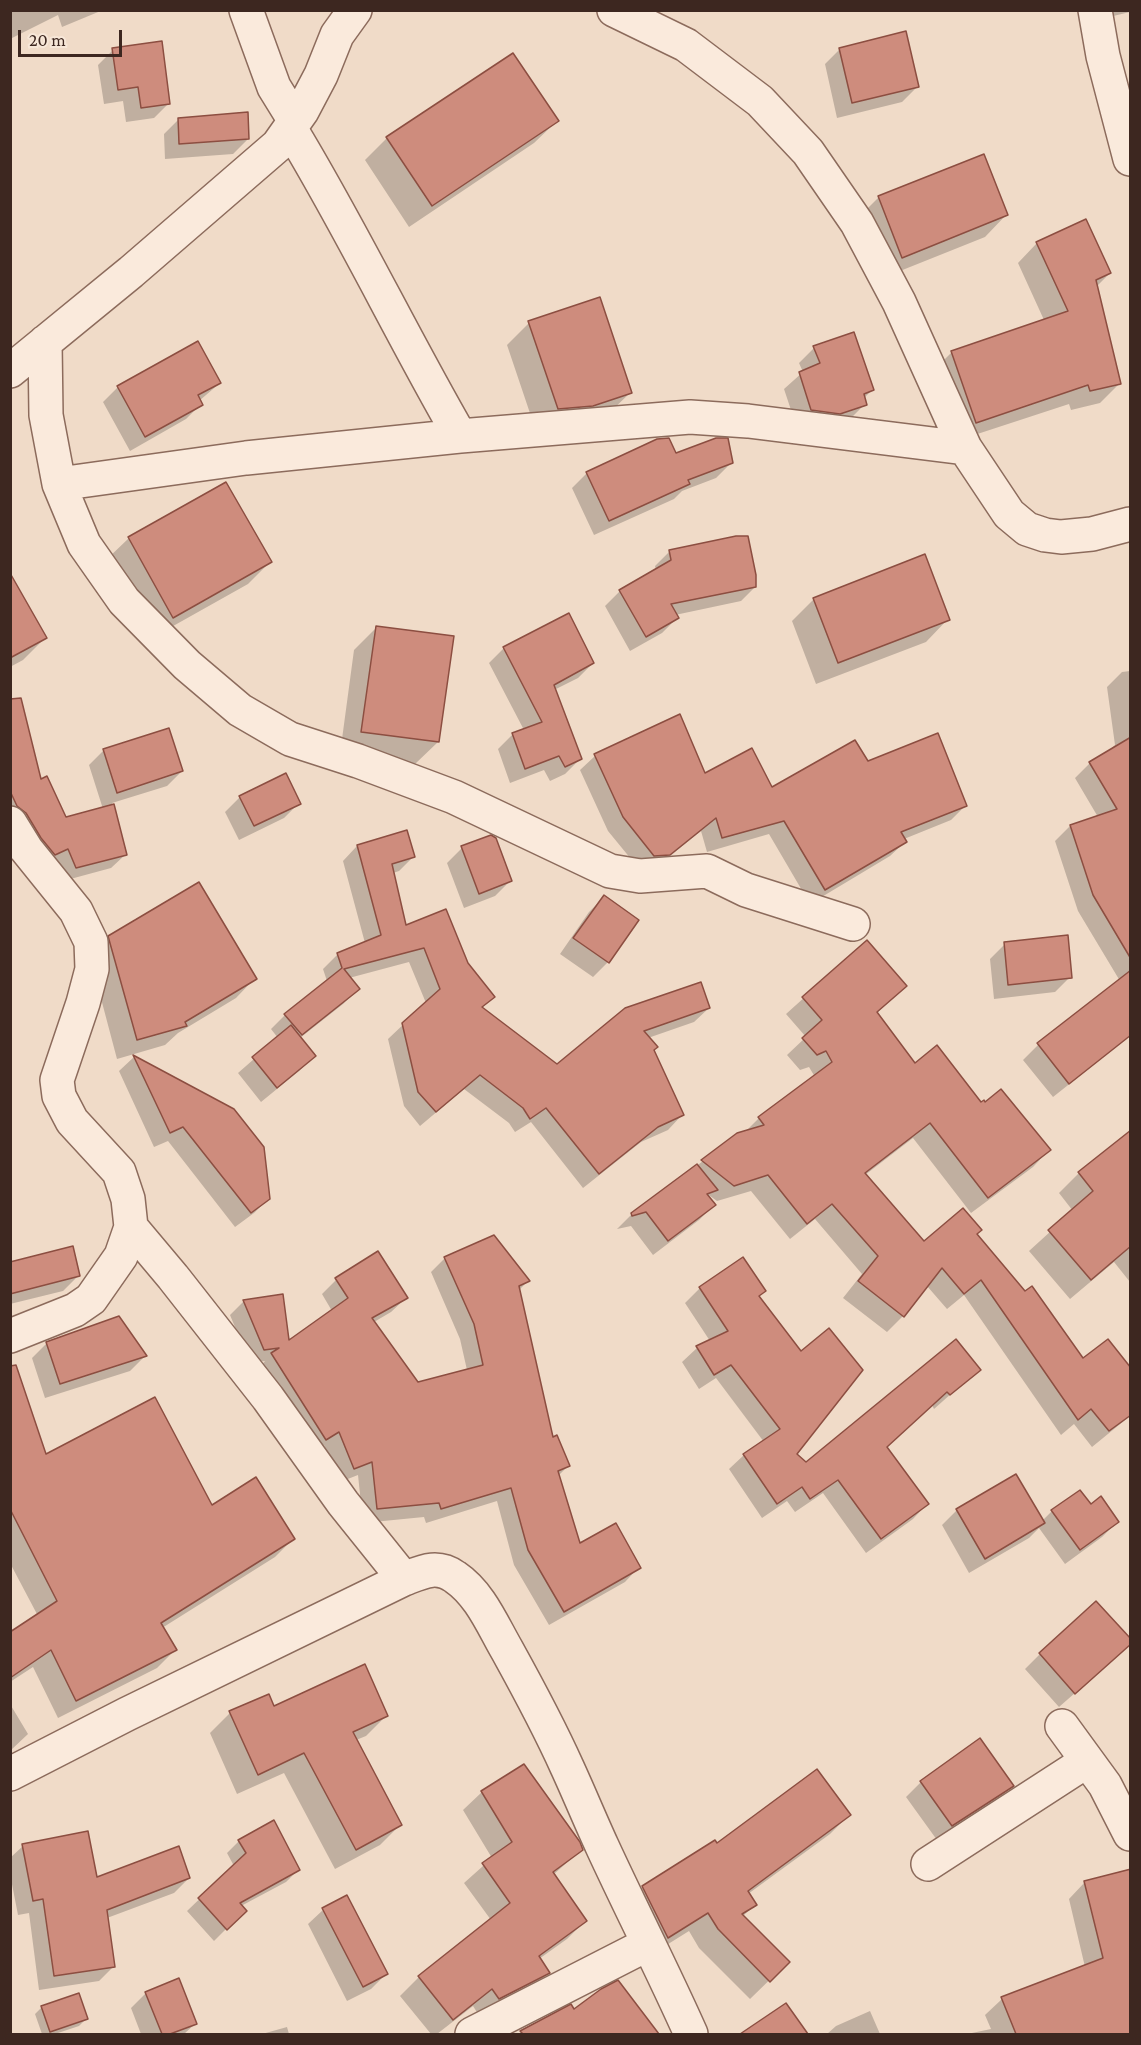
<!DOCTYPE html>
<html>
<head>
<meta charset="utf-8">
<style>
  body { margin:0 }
  #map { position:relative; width:1141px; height:2045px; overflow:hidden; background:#f0dbc8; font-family:"Crimson Pro",serif }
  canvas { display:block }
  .frame { position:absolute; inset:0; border:12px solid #3d2720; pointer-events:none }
  .scale { position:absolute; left:18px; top:30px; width:104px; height:27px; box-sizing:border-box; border:3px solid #3d2720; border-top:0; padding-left:8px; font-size:18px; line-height:21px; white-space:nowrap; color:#3d2720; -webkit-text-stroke:4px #f7e7d8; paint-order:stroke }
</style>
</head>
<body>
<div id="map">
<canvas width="1141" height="2045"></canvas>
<div class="frame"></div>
<div class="scale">20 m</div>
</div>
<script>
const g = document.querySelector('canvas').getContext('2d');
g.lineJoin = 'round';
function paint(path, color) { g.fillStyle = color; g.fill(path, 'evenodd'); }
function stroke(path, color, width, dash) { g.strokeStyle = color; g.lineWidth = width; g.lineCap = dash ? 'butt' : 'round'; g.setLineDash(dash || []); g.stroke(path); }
paint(new Path2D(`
  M 10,10 L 103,10 L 62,27 L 58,15 L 10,39 Z
  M 1108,10 L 1130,10 L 1130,12 L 1109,17 Z
  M 840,49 L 917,87 L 902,102 L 837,118 L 825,64 Z
  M 113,50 L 169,103 L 154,118 L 126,122 L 123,101 L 104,104 L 98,65 Z
  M 179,119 L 248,139 L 233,154 L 165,159 L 164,134 Z
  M 557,121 L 534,143 L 409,227 L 365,160 L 387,138 Z
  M 879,197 L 1007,214 L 985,237 L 880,279 L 857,219 Z
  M 1037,243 L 1110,273 L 1096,287 L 1120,383 L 1100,403 L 1071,410 L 1069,404 L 956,441 L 933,371 L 952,352 L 1044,320 L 1018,263 Z
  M 529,323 L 631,392 L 608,414 L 536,431 L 507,345 Z
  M 814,348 L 872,390 L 863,399 L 865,404 L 850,419 L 796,425 L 784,389 L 803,372 L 799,363 Z
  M 220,383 L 199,401 L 201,404 L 186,419 L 130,451 L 103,402 L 118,387 Z
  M 675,455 L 731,463 L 716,478 L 682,491 L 674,499 L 594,535 L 572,488 L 587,473 Z
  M 225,484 L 270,562 L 248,584 L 150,639 L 106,560 L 129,538 Z
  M 746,536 L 756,586 L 741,601 L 675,615 L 677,618 L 662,633 L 630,651 L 605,606 L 620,591 L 656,571 L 655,566 L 670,551 Z
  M 10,576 L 45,638 L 23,660 L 10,667 Z
  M 814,599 L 948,619 L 926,642 L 816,684 L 792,621 Z
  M 376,628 L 438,742 L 415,764 L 340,754 L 354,650 Z
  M 504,648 L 593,663 L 578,678 L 554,690 L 580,759 L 565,774 L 550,781 L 544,770 L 510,783 L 498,749 L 513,734 L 524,730 L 489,663 Z
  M 1130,671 L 1130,974 L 1120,981 L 1078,911 L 1055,841 L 1070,826 L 1098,817 L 1075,778 L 1090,763 L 1104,755 L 1115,745 L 1107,687 L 1122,672 Z
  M 10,716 L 40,781 L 66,819 L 103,809 L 89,765 L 104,750 L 182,771 L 167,786 L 112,803 L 125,855 L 111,868 L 63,881 L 10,825 Z
  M 595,756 L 704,775 L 772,789 L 867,763 L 966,805 L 951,820 L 904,839 L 905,842 L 890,856 L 810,904 L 769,834 L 707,852 L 701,831 L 654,869 L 640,870 L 608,831 L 580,770 Z
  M 240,797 L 299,803 L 284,818 L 239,840 L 225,812 Z
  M 357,846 L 414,856 L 399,871 L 393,873 L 405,927 L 466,964 L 493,997 L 482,1008 L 557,1066 L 626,1009 L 709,1008 L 694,1022 L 648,1038 L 652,1050 L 682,1115 L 668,1130 L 641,1142 L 583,1188 L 531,1122 L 515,1132 L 509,1123 L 464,1089 L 420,1126 L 404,1106 L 388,1039 L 426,1003 L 409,962 L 349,978 L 358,989 L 343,1004 L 300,1038 L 314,1056 L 299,1071 L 261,1102 L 238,1073 L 278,1038 L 271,1029 L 285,1015 L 327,981 L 323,969 L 338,954 L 365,943 L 343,861 Z
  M 462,848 L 510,881 L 495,896 L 464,908 L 447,863 Z
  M 604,897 L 608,962 L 593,977 L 560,954 L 589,912 Z
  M 109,937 L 255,978 L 236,998 L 178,1033 L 165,1045 L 117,1059 L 90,957 Z
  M 866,942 L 905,986 L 876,1014 L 915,1065 L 981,1104 L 1049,1150 L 1033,1167 L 971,1213 L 913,1138 L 865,1175 L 924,1243 L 975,1235 L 1083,1360 L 1130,1370 L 1130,1416 L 1092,1447 L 1074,1424 L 1061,1435 L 964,1295 L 947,1309 L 927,1286 L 903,1316 L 887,1332 L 843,1298 L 862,1274 L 815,1219 L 790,1239 L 751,1191 L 717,1201 L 706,1193 L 714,1205 L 699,1220 L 653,1255 L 631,1226 L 617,1229 L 632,1214 L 738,1135 L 745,1132 L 759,1118 L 815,1077 L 809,1067 L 800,1070 L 787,1055 L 806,1037 L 786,1014 Z
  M 1005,944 L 1070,977 L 1055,992 L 994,999 L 990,959 Z
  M 1130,1007 L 1130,1036 L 1053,1097 L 1023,1060 L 1038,1045 Z
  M 134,1057 L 233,1110 L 269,1198 L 254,1213 L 235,1227 L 168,1141 L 154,1147 L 119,1071 Z
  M 1130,1131 L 1130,1282 L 1114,1262 L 1070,1299 L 1029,1251 L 1073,1211 L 1059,1193 L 1079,1173 Z
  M 445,1258 L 528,1281 L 518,1291 L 552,1439 L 568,1466 L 558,1476 L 579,1545 L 639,1567 L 625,1582 L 549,1625 L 514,1565 L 497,1501 L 426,1523 L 424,1517 L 363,1523 L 358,1475 L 340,1482 L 324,1445 L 311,1454 L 258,1369 L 265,1361 L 250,1363 L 230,1315 L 244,1301 L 288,1343 L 332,1311 L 322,1294 L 336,1280 L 406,1298 L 391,1312 L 374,1322 L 417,1384 L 467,1370 L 460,1339 L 431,1272 Z
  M 10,1263 L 78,1276 L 63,1291 L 10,1304 Z
  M 700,1288 L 758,1297 L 795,1454 L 806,1464 L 979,1369 L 934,1409 L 932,1405 L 886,1447 L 927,1504 L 913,1519 L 866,1553 L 823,1493 L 795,1512 L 787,1501 L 762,1518 L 729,1469 L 744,1455 L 764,1442 L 716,1378 L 699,1389 L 682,1362 L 697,1348 L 710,1341 L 685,1303 Z
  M 47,1343 L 145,1356 L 130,1371 L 45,1398 L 32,1358 Z
  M 10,1400 L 45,1456 L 212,1507 L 293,1539 L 275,1557 L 162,1628 L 175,1650 L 157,1668 L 58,1718 L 33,1667 L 10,1682 L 10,1634 L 38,1616 L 10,1563 Z
  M 1015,1476 L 1042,1521 L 1052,1511 L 1117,1522 L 1102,1537 L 1065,1564 L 1039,1528 L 1029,1538 L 969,1573 L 942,1525 L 957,1510 Z
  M 1040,1654 L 1116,1657 L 1059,1707 L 1025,1669 Z
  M 10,1704 L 28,1734 L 10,1751 Z
  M 273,1708 L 386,1716 L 366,1736 L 356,1740 L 400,1825 L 380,1845 L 335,1869 L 284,1773 L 237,1794 L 210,1733 L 230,1713 Z
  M 921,1782 L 1012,1786 L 997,1801 L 937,1840 L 906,1797 Z
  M 482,1792 L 581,1850 L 553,1875 L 585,1921 L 567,1939 L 539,1959 L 548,1973 L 530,1991 L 480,2017 L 473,2006 L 437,2034 L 431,2034 L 400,1996 L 419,1977 L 491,1920 L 464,1883 L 492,1858 L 463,1810 Z
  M 849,1815 L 830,1834 L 748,1894 L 755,1905 L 743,1916 L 788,1962 L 750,1999 L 699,1948 L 689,1931 L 649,1956 L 624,1906 L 642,1887 L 715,1842 L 717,1845 Z
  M 239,1841 L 298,1870 L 286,1882 L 241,1906 L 245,1910 L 214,1941 L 187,1911 L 234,1866 L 227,1853 Z
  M 23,1846 L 96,1879 L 189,1878 L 174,1893 L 107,1918 L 114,1966 L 99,1981 L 39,1990 L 29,1913 L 18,1915 L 10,1874 L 10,1858 Z
  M 1130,1877 L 1130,2034 L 967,2034 L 991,2029 L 985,2015 L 1002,1999 L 1085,1967 L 1069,1899 L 1085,1882 Z
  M 347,1898 L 386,1974 L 371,1989 L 347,2001 L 308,1924 L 323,1910 Z
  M 618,1982 L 659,2034 L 518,2034 L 521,2032 L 574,2011 Z
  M 146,1993 L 196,2023 L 184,2034 L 141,2034 L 131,2008 Z
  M 786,2005 L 806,2034 L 743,2034 Z
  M 42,2007 L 87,2018 L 79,2026 L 55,2034 L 42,2034 L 35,2014 Z
  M 870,2011 L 880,2034 L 827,2034 L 836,2026 Z
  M 287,2027 L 289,2034 L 262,2034 Z`), '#0003');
const building = new Path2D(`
  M 906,31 L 919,87 L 852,103 L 839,48 Z
  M 162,41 L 170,104 L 141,108 L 138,87 L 118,90 L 112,48 Z
  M 513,53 L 559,121 L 432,206 L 386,137 Z
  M 248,112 L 249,139 L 179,144 L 178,118 Z
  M 984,154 L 1008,215 L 902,258 L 878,196 Z
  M 1086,219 L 1111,273 L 1096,280 L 1121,384 L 1090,391 L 1088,385 L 976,423 L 951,351 L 1068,311 L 1036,242 Z
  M 600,297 L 632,393 L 593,406 L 558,409 L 528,321 Z
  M 854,332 L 874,390 L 864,394 L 867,405 L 840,414 L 811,410 L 799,372 L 820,363 L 813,346 Z
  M 198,341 L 221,383 L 198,395 L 203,405 L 145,437 L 117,386 Z
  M 669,438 L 676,453 L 716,438 L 728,438 L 733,463 L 688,480 L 690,484 L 609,521 L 586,472 L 657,439 Z
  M 226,482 L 272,562 L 173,618 L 128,537 Z
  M 736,536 L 748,536 L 756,575 L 756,587 L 671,604 L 679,618 L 646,637 L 619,590 L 671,560 L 669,550 Z
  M 925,554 L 950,620 L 838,663 L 813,598 Z
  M 10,573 L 47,638 L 10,658 Z
  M 569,613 L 594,663 L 554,685 L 582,759 L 565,767 L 559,756 L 525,769 L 512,733 L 542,722 L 503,647 Z
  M 376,626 L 454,636 L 439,742 L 361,732 Z
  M 21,698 L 41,779 L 47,776 L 66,817 L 114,804 L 127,855 L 76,868 L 68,849 L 55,855 L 41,838 L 26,813 L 17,806 L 10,791 L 10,699 Z
  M 680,714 L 705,773 L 752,748 L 772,787 L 855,740 L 868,761 L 938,733 L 967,806 L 901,832 L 907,842 L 825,890 L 784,821 L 722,838 L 716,818 L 670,855 L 654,856 L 623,817 L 594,754 Z
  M 169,728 L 183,771 L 117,793 L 103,749 Z
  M 1131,737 L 1131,959 L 1093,895 L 1070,825 L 1117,809 L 1089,762 Z
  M 286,773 L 301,804 L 254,826 L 239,796 Z
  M 407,830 L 415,857 L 392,864 L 406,925 L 446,909 L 468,963 L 495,997 L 482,1007 L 557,1064 L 625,1008 L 701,982 L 710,1008 L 644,1031 L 658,1047 L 654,1050 L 684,1115 L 658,1127 L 599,1174 L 546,1108 L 530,1119 L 523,1108 L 480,1075 L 436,1112 L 418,1092 L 402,1023 L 440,989 L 424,948 L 344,969 L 360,989 L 302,1035 L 284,1014 L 342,968 L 337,953 L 381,935 L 357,845 Z
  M 491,835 L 496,838 L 512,881 L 479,894 L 461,846 Z
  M 199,882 L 257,979 L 185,1022 L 187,1026 L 137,1040 L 108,936 Z
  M 604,895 L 639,920 L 609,963 L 573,938 Z
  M 1068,935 L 1072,978 L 1008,985 L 1004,942 Z
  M 867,940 L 907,986 L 877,1012 L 915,1063 L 937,1045 L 981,1102 L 984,1100 L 985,1102 L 1001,1089 L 1051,1150 L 988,1198 L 930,1123 L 865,1173 L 924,1241 L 963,1208 L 982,1230 L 977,1234 L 1025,1291 L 1032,1286 L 1083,1358 L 1108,1339 L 1131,1368 L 1131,1415 L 1109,1431 L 1091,1409 L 1078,1420 L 981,1280 L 964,1294 L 942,1268 L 904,1317 L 858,1281 L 878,1256 L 832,1204 L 807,1224 L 768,1175 L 734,1186 L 701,1160 L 737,1133 L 764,1125 L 758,1117 L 832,1062 L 826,1051 L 817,1055 L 802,1038 L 822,1020 L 802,997 Z
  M 1131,970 L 1131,1035 L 1069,1084 L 1037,1043 Z
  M 291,1025 L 316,1056 L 277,1088 L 252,1057 Z
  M 133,1055 L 234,1109 L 264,1147 L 270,1199 L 251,1213 L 183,1127 L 170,1133 Z
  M 1131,1130 L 1131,1246 L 1091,1280 L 1048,1230 L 1093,1191 L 1078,1172 Z
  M 697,1164 L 718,1190 L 707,1194 L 716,1205 L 668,1241 L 646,1212 L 632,1216 L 631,1213 Z
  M 494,1235 L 530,1281 L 519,1286 L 553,1437 L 557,1435 L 570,1466 L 558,1471 L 580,1543 L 616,1523 L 641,1568 L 564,1612 L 528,1550 L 511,1488 L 441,1509 L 439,1503 L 377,1509 L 372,1462 L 354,1469 L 339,1432 L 326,1440 L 271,1353 L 279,1348 L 264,1350 L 243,1300 L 283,1294 L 289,1340 L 348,1298 L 335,1278 L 378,1251 L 408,1298 L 372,1318 L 418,1382 L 483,1365 L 474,1324 L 444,1257 Z
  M 73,1246 L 80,1276 L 10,1294 L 10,1262 Z
  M 743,1257 L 766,1291 L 759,1296 L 801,1351 L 829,1328 L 863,1370 L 797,1454 L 806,1462 L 956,1339 L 981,1370 L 950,1395 L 947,1392 L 887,1447 L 929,1504 L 881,1539 L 838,1480 L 810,1499 L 802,1487 L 777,1504 L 743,1454 L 780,1429 L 731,1365 L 714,1375 L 696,1346 L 728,1331 L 699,1287 Z
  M 119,1316 L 147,1356 L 60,1384 L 46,1342 Z
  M 16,1365 L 46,1454 L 155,1397 L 212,1505 L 256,1477 L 295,1539 L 161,1623 L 177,1650 L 76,1701 L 51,1650 L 10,1678 L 10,1632 L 57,1601 L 10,1509 L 10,1366 Z
  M 1016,1474 L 1045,1523 L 985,1559 L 956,1509 Z
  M 1080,1490 L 1091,1504 L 1101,1496 L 1119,1522 L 1080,1550 L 1051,1510 Z
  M 1096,1601 L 1131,1639 L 1131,1644 L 1075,1694 L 1039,1653 Z
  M 365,1664 L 388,1716 L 353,1732 L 402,1825 L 356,1850 L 304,1753 L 258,1775 L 229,1711 L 269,1694 L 274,1706 Z
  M 980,1738 L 1014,1786 L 952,1826 L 920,1781 Z
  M 524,1764 L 580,1842 L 583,1850 L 553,1872 L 587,1921 L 539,1956 L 550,1973 L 499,1999 L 492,1989 L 453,2020 L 418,1976 L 510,1903 L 482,1863 L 512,1842 L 481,1791 Z
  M 817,1769 L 851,1815 L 748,1891 L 757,1905 L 742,1914 L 790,1962 L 770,1982 L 718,1929 L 708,1913 L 668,1938 L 642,1886 L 715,1840 L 717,1843 Z
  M 274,1820 L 300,1870 L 240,1903 L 247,1911 L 227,1930 L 198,1898 L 246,1853 L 238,1840 Z
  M 88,1831 L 97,1877 L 179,1846 L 190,1878 L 107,1910 L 115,1967 L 54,1976 L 43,1899 L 33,1901 L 22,1844 Z
  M 1131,1869 L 1131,2034 L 1016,2034 L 1001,1997 L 1103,1958 L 1084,1881 Z
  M 347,1895 L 388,1974 L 363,1987 L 322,1908 Z
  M 179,1978 L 197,2024 L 170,2034 L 162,2034 L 145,1992 Z
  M 618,1980 L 659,2034 L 523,2034 L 520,2031 L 571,2004 L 574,2009 L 601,1989 Z
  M 79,1993 L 88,2019 L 50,2032 L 41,2006 Z
  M 786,2003 L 808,2034 L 740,2034 Z`);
paint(building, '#ce8c7d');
stroke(building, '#8c4e41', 1.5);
const minor = new Path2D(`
  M 246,10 L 274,87 L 295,121
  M 614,10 L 686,45 L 760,101 L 808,152 L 857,223 L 899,302 L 965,448 L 1009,514 L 1027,529 L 1045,535 L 1061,537 L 1092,534 L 1130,524
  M 1095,10 L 1103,56 L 1130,159
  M 290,128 C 351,228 401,334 460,436
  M 45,342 L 46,415 L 59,484 L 84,544 L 124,601 L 187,665 L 240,710 L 290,739 L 358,761 L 454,797 L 610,871 L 640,876 L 707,871 L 746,890 L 853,924
  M 10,371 L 131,272 L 278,145 L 302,111 L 321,75 L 337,35 L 355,10
  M 59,484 L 246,458 L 460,436 L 690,417 L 748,421 L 965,448
  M 10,823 L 26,849 L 76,911 L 91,942 L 92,969 L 83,1003 L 57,1080 L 59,1096 L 72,1121 L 119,1172 L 128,1199 L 131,1227 L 121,1256 L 91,1299 L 75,1310 L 10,1336
  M 131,1227 L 173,1277 L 268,1398 L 343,1503 L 404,1579
  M 1062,1726 L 1105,1785 L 1130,1834
  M 10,1774 L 127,1714 L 404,1579 C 422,1572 437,1564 455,1577 C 480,1594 492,1624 507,1650 C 528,1688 549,1727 567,1767 C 579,1793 590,1820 602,1846 C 631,1909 663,1971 691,2034
  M 928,1864 L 1087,1761
  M 472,2034 L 648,1944`);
stroke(minor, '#8c6b5c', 36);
stroke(minor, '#faeadc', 33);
</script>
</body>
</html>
